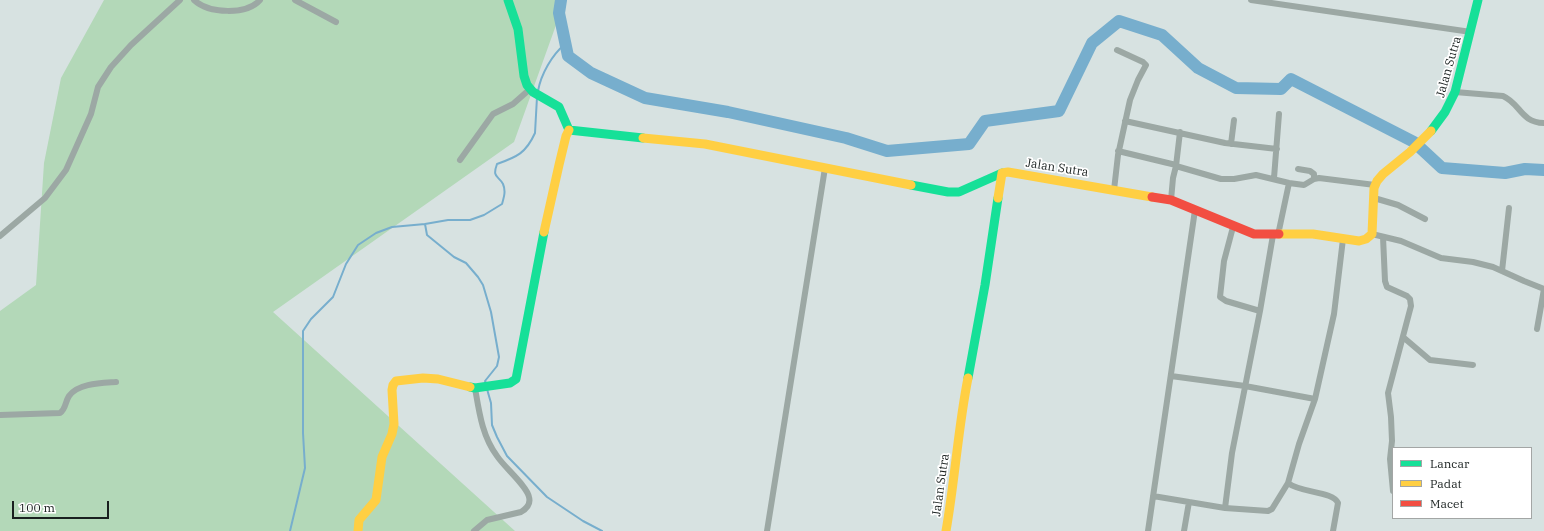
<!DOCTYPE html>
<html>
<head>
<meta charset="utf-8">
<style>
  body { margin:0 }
  #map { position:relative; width:1544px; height:531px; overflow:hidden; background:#d7e2e1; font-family:"IBM Plex Serif",serif }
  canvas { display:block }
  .legend { position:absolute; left:1392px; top:447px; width:140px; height:72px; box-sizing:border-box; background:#fff; border:1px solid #a3a6a5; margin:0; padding:5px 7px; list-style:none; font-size:12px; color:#19201f }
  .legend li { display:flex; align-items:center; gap:8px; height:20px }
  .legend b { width:20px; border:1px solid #a3a6a5 }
  .scale { position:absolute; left:12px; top:501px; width:97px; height:18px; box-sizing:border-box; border:2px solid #19201f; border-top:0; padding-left:5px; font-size:12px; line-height:14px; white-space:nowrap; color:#19201f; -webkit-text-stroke:3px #fff; paint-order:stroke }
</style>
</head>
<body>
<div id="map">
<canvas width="1544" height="531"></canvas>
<ul class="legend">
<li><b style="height:5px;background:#16e098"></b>Lancar</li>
<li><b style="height:5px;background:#ffcf43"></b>Padat</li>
<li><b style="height:5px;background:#f24e42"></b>Macet</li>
</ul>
<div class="scale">100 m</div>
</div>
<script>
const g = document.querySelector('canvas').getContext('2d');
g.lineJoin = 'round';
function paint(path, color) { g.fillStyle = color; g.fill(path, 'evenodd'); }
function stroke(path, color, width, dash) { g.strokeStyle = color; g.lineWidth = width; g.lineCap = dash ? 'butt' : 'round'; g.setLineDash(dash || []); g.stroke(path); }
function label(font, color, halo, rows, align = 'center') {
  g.font = font + ' "IBM Plex Serif",serif'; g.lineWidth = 3.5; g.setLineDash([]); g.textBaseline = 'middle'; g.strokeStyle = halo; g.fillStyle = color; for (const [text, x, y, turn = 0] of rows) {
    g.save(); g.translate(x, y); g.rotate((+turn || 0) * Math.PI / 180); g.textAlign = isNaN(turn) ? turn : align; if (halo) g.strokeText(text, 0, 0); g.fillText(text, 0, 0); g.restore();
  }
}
paint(new Path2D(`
  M 104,0 L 565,0 L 514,142 L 273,312 L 515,531 L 0,531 L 0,311 L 36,285 L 44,163 L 61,78 Z`), '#b3d8b8');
stroke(new Path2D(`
  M 538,91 C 541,74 552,55 565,44
  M 486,383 L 485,381 L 497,366 L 499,357 L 491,312 L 483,285 L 478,277 L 466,263 L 454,257 L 427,235 L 425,224 L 448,220 L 470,220 L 484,215 L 502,204 C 504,197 506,191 503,184 C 498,175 492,178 497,164 C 517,157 526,153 535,133 L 537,97
  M 487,389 L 491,403 L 492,425 L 497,437 L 507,456 L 547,497 L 583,521 L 602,531
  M 290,531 L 305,468 L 303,433 L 303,331 L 311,319 L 333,297 L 346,264 L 358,245 L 376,233 L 392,227 L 425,224`), '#77aecd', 2);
stroke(new Path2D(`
  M 561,0 L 559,13 L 568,56 L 591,73 L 645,98 L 728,112 L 846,138 L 887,151 L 969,144 L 985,121 L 1059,111 L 1092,43 L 1119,21 L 1162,35 L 1198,68 L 1236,88 L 1281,89 L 1291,79 L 1414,142 L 1442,168 L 1505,173 L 1525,169 L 1544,170`), '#77aecd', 12);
stroke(new Path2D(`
  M 194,0 C 209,14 247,15 260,0
  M 295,0 L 336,22
  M 1251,0 L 1471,32
  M 1455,92 L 1503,96 C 1521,104 1520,122 1544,123
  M 1125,121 L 1225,143 L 1277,149
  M 1231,144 L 1234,120
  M 1118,151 L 1176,165
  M 460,160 L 493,114 L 513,104 L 530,89
  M 1176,166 L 1180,132
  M 1298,169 L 1310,171 L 1314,174 L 1314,179
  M 1274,178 L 1279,114
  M 1114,190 L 1118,155 L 1130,100 L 1138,80 L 1146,65 L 1143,62 L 1117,50
  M 1374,198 L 1398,205 L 1425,219
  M 1171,200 L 1173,178 L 1176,166 L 1221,179 L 1234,179 L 1256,175 L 1289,183 L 1304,185 L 1314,179 L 1319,178 L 1375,185
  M 1233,227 L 1224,261 L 1220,297 L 1226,301 L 1260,311
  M 1372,234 L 1401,241 L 1441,258 L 1473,262 L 1493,267 L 1524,281 L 1544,289
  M 1278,235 L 1289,183
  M 0,236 L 45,198 L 66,170 L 91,114 L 98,87 L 111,67 L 131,45 L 180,0
  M 1383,237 L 1385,281 L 1387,287 L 1407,296 L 1410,299 L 1411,306 L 1388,393 L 1391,417 L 1392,441 L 1390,459 L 1393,491
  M 1502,271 L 1509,208
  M 1537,329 L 1544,289
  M 1403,337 L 1430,360 L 1473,365
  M 1171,376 L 1245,386 L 1315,399
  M 0,415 L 60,413 C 66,409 65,402 69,396 C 78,383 102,383 116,382
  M 1288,483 C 1300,493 1333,491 1338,503 L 1333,531
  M 1153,496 L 1225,508 L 1268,511 L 1272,509 L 1288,483 L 1299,444 L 1315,399 L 1334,314 L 1343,239
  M 1225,508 L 1232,453 L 1260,311 L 1273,235
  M 474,531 L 487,520 L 521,512 C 526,509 531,504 529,497 C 527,486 504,467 497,456 C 482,436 479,411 475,388
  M 767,531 L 825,168
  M 1148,531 L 1195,210
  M 1184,531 L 1189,502`), '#9ca8a4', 6);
stroke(new Path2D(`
  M 508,0 L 518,29 L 524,76 L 527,85 L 533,92 L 559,107 L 569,130 L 643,138
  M 1431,131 L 1445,112 L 1455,92 L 1478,0
  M 911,185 L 948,192 L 959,192 L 1002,173
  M 968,378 L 985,285 L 998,198
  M 470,387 L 475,388 L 510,383 L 516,379 L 544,232`), '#16e098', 9);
stroke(new Path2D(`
  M 643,138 L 705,144 L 911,185
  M 998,198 L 1002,173 L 1008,172 L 1152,197
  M 544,232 L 559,165 L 566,136 L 569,130
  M 1279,234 L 1313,234 L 1359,241 L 1366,239 L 1372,234 L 1374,188 L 1377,181 L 1383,174 L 1410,152 L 1431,131
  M 358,531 L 359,520 L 376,500 L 382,457 L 392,434 L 394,424 L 392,390 L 393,385 L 396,381 L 423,378 L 438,379 L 470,387
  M 946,531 C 955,480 958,428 968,378`), '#ffcf43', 9);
stroke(new Path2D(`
  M 1152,197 L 1171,200 L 1254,234 L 1279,234`), '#f24e42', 9);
label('12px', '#19201f', '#fff', [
  ["Jalan Sutra",1449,67,-74],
  ["Jalan Sutra",1057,168,9],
  ["Jalan Sutra",941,485,-82]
]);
</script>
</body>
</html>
